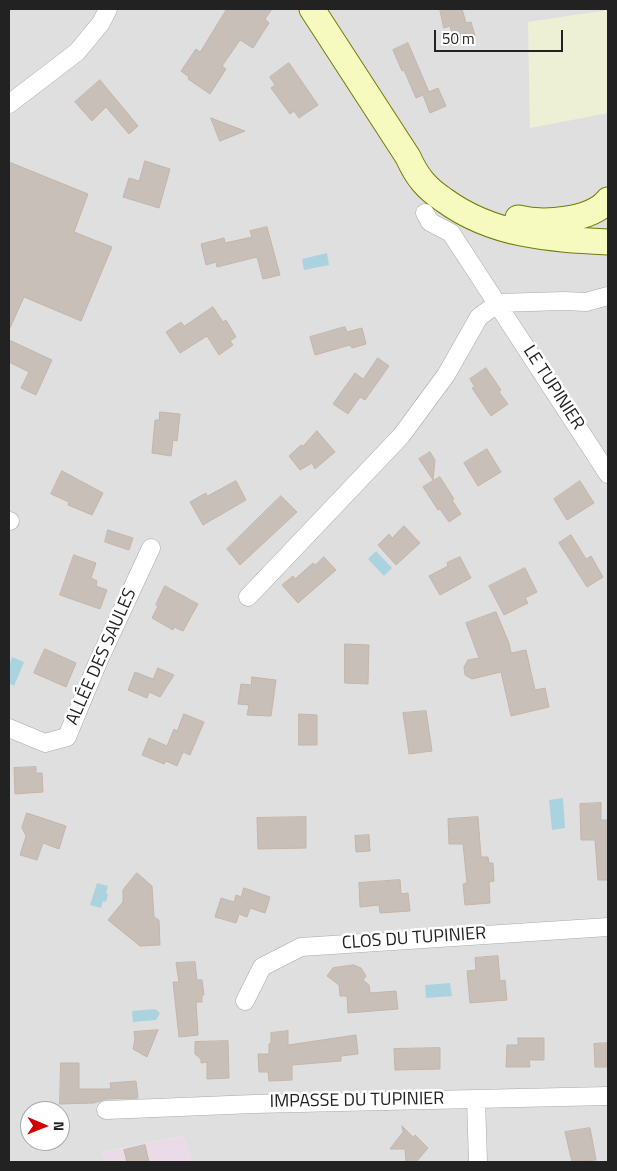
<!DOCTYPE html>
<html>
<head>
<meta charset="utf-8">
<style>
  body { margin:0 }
  #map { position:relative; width:617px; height:1171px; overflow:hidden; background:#f2efe9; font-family:"Titillium Web",sans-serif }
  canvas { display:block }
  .frame { position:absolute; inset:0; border:10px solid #222; pointer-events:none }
  .north { position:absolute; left:20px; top:1101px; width:50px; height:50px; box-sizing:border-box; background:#fff; border:1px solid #a7a7a7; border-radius:50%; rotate:91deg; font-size:14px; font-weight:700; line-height:20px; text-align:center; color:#222 }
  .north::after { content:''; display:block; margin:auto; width:18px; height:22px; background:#d40000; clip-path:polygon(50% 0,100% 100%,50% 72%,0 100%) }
  .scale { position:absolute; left:434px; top:30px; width:129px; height:22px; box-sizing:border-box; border:2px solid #222; border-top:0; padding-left:6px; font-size:15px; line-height:18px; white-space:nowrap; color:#222; -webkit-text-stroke:4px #fff; paint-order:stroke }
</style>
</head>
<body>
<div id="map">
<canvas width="617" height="1171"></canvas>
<div class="frame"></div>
<div class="north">N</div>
<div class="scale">50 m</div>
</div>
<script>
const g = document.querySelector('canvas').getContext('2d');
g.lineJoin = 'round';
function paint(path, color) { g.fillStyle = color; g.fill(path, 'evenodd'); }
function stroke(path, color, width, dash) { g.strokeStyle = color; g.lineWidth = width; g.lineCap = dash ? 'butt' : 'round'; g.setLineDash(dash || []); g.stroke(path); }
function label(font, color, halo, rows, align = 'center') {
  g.font = font + ' "Titillium Web",sans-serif'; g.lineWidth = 5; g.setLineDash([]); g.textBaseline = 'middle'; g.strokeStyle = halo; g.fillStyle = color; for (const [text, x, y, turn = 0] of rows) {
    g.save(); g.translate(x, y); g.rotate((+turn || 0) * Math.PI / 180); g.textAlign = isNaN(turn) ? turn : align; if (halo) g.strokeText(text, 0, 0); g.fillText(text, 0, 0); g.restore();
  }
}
paint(new Path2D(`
  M 9,9 L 608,9 L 608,1162 L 192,1162 L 183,1136 L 103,1152 L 106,1162 L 9,1162 ZM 30,1111 L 60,1111 L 60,1141 L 30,1141 Z`), '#e0dfdf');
paint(new Path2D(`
  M 183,1136 L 192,1162 L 106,1162 L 103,1152 Z`), '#ebdbe8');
paint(new Path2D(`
  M 608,10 L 608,113 L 530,128 L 528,22 Z`), '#eef0d5');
paint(new Path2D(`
  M 327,253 L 329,265 L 304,270 L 302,259 Z
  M 376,551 L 392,568 L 384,576 L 368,559 Z
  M 12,657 L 24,662 L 14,686 L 9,683 L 9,666 Z
  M 563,798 L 565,828 L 552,830 L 549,800 Z
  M 97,883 L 108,886 L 106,893 L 108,894 L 106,902 L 103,901 L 101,908 L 90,905 Z
  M 450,983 L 452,996 L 426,998 L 425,985 Z
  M 155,1009 L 160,1013 L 156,1020 L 133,1022 L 132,1011 Z`), '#aad3df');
const building = new Path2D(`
  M 227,9 L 272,9 L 265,19 L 269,23 L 253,48 L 240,40 L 222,66 L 226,69 L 210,94 L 188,79 L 189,77 L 181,71 L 196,49 L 200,52 Z
  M 440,9 L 462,9 L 466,23 L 471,22 L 475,36 L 454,41 L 450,26 L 444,28 Z
  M 408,43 L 429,92 L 438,88 L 446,106 L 430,113 L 423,95 L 416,98 L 404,70 L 402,71 L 393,50 Z
  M 289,63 L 318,105 L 299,118 L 294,111 L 290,114 L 271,88 L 275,85 L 270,77 Z
  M 100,80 L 138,126 L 129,134 L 106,107 L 92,121 L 75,102 Z
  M 211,118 L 245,131 L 220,141 Z
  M 145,161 L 170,169 L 159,208 L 123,197 L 129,178 L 139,181 Z
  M 9,162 L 88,194 L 74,232 L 112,247 L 81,321 L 24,297 L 9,330 Z
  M 267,227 L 280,275 L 263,279 L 257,257 L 217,267 L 216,262 L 206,265 L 201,244 L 224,238 L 225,243 L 252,237 L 250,231 Z
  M 213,307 L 223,322 L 226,320 L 236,337 L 230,341 L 233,345 L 219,355 L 207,336 L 180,353 L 166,332 L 181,322 L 184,326 Z
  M 345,327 L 347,332 L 362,328 L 366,344 L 352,348 L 350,345 L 315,355 L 310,337 Z
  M 9,340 L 52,360 L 36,395 L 21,388 L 29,372 L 9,362 Z
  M 378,358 L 389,366 L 365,400 L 360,397 L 348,414 L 333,404 L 355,373 L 363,379 Z
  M 486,368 L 501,390 L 499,392 L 508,404 L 491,416 L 472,388 L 475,387 L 470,379 Z
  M 160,412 L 180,414 L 177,441 L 173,440 L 171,456 L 152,453 L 155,420 L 159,420 Z
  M 317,431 L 335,452 L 315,469 L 312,463 L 300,470 L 289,456 L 301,445 L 303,446 Z
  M 487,449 L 501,472 L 478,486 L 464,463 Z
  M 430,452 L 435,460 L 433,480 L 419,459 Z
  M 62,471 L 103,493 L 92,515 L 68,505 L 69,502 L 51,494 Z
  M 440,477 L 454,499 L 452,500 L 461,514 L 449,522 L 440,509 L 438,510 L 423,487 Z
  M 236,481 L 246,500 L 203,525 L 190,502 L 206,493 L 207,496 Z
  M 580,481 L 594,503 L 567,520 L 554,499 Z
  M 281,496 L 297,512 L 240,565 L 227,549 Z
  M 404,526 L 420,543 L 396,565 L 378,545 L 389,534 L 392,538 Z
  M 108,530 L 133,538 L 129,550 L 105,542 Z
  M 571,535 L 586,559 L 591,556 L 603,577 L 587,587 L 559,543 Z
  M 74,555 L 96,563 L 91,578 L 97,581 L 96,586 L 107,590 L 100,609 L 60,595 Z
  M 324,557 L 336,570 L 298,603 L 282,585 L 293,576 L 295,579 L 313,563 L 315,565 Z
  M 460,557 L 471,578 L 440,595 L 429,576 L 448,566 L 447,563 Z
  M 525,568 L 537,592 L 525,598 L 528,603 L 504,615 L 489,586 Z
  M 165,586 L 198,604 L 183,631 L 174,627 L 173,630 L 152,618 L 158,606 L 156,605 Z
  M 496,612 L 509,643 L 511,653 L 526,650 L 535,690 L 545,688 L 549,707 L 511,716 L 501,672 L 472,679 L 465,675 L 464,667 L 468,660 L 479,658 L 466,623 Z
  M 345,644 L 369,645 L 368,684 L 345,683 Z
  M 45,649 L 76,663 L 66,687 L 34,673 Z
  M 158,668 L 174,675 L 160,697 L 149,692 L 147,698 L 128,690 L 135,672 L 153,679 Z
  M 252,677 L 276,680 L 271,716 L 247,715 L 249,705 L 238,704 L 241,684 L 251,685 Z
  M 426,711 L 432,751 L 409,754 L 403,713 Z
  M 184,714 L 204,722 L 190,755 L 183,752 L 177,766 L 166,761 L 164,764 L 142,755 L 149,738 L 167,746 L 174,729 L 177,731 Z
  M 299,714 L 317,715 L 317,745 L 299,745 Z
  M 36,767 L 36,773 L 42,773 L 43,792 L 15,794 L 14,768 Z
  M 601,803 L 601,820 L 608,820 L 608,880 L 598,880 L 595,840 L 581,840 L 580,804 Z
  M 27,813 L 66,826 L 59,849 L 43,843 L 37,860 L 20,855 L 26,836 L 22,828 Z
  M 306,817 L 306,848 L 258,849 L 257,818 Z
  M 478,817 L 481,857 L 488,857 L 489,863 L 493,863 L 494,881 L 489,882 L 490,903 L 465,905 L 463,884 L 467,883 L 463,844 L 449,844 L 448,819 Z
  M 369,835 L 370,851 L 356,852 L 355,836 Z
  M 137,873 L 152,886 L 154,917 L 159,920 L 160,945 L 140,946 L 108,920 L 123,902 L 123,890 Z
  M 400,880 L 401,894 L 408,893 L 410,911 L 380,913 L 379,905 L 360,907 L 359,883 Z
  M 244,888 L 270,897 L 265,913 L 250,908 L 247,917 L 239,914 L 236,923 L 215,917 L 221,898 L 234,902 L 236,895 L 241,897 Z
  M 498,956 L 500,981 L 505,980 L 507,1000 L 470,1003 L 467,971 L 476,970 L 475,958 Z
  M 195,962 L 197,980 L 202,980 L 204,995 L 202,995 L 202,1002 L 196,1002 L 198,1035 L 179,1037 L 173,982 L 179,982 L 176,963 Z
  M 354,965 L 361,968 L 366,976 L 363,980 L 369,985 L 370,993 L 396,991 L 398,1009 L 348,1013 L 347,996 L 340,996 L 339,985 L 327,976 L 333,968 Z
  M 158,1030 L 147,1057 L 133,1049 L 135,1039 L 134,1032 Z
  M 288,1031 L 288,1045 L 356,1035 L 358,1054 L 341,1056 L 341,1061 L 292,1065 L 292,1080 L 269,1081 L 268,1072 L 259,1072 L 258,1054 L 269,1054 L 269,1044 L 271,1043 L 271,1033 Z
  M 518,1038 L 544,1038 L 544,1060 L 529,1060 L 530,1067 L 506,1067 L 507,1045 L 518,1045 Z
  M 228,1041 L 229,1078 L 207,1079 L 207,1062 L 201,1063 L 201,1059 L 195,1054 L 195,1042 Z
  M 608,1043 L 608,1067 L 595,1067 L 594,1044 Z
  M 440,1048 L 440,1069 L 395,1070 L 394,1049 Z
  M 61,1063 L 79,1063 L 79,1089 L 111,1089 L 110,1083 L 136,1081 L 138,1098 L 106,1099 L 94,1103 L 60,1104 Z
  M 402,1126 L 413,1137 L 415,1135 L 428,1148 L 416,1162 L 406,1162 L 405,1149 L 390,1149 L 403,1132 Z
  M 590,1128 L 596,1160 L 572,1162 L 565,1132 Z
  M 145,1145 L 149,1162 L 127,1162 L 124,1150 Z`);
paint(building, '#c7bfb8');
stroke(building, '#c4b6ab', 1);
const minor = new Path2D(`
  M 9,104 L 77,52 L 101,23 L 108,9
  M 425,213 L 430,222 L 451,233 L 608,474
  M 9,521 L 10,521
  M 248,597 L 401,436 L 446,375 L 479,317 L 498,303 L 564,301 L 586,302 L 608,296
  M 9,728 L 45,743 L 67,737 L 98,662 L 151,548
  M 245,1001 L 262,967 L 301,947 L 608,927
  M 476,1099 L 478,1162
  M 106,1110 L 254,1104 L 608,1096`);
const secondary = new Path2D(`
  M 312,9 L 408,157 C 417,177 426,188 444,200 C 493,236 550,239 608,242
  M 518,218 C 543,224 591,221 608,200`);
stroke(minor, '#a9a9a9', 19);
stroke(secondary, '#707d05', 27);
stroke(minor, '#fff', 18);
stroke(secondary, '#f7fabf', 25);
label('18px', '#222', '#fff', [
  ["LE TUPINIER",553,388,57],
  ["ALLÉE DES SAULES",102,657,-66],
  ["CLOS DU TUPINIER",414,939,-4],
  ["IMPASSE DU TUPINIER",357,1101,-1]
]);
</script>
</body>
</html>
